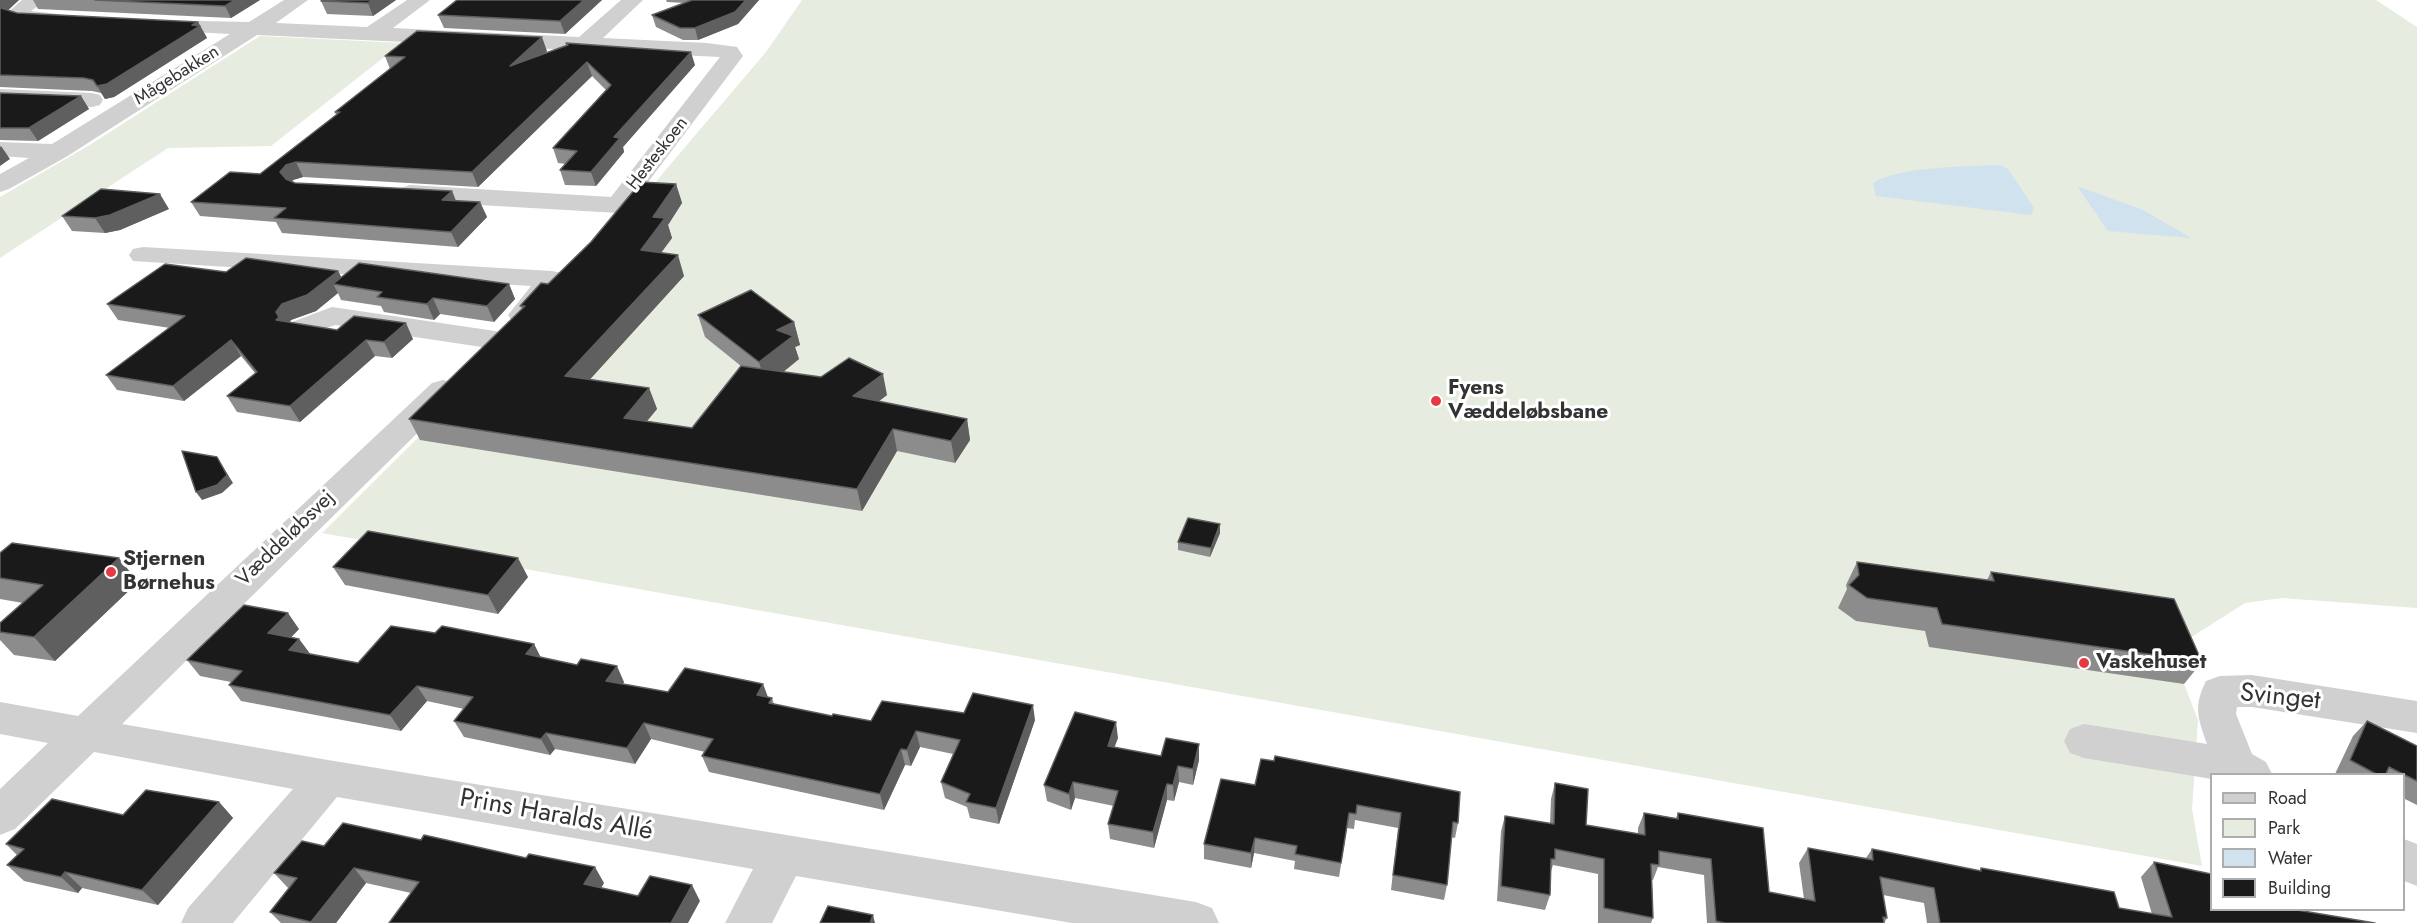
<!DOCTYPE html>
<html>
<head>
<meta charset="utf-8">
<style>
  body { margin:0 }
  #map { position:relative; width:2417px; height:923px; overflow:hidden; background:#fff; font-family:Jost,sans-serif }
  canvas { display:block }
  .legend { position:absolute; left:2210px; top:773px; width:195px; height:138px; box-sizing:border-box; background:#fff; border:2px solid #adadad; margin:0; padding:8px 10px; list-style:none; font-size:18px; color:#333 }
  .legend li { display:flex; align-items:center; gap:12px; height:30px }
  .legend b { width:30px; border:2px solid #adadad }
</style>
</head>
<body>
<div id="map">
<canvas width="2417" height="923"></canvas>
<ul class="legend">
<li><b style="height:8px;background:#d0d0d0"></b>Road</li>
<li><b style="height:16px;background:#e6ecdf"></b>Park</li>
<li><b style="height:16px;background:#cfe2ee"></b>Water</li>
<li><b style="height:16px;background:#1a1a1a"></b>Building</li>
</ul>
</div>
<script>
const g = document.querySelector('canvas').getContext('2d');
g.lineJoin = 'round';
function paint(path, color) { g.fillStyle = color; g.fill(path, 'evenodd'); }
function stroke(path, color, width, dash) { g.strokeStyle = color; g.lineWidth = width; g.lineCap = dash ? 'butt' : 'round'; g.setLineDash(dash || []); g.stroke(path); }
function label(font, color, halo, rows, align = 'center') {
  g.font = font + ' Jost,sans-serif'; g.lineWidth = 6; g.setLineDash([]); g.textBaseline = 'middle'; g.strokeStyle = halo; g.fillStyle = color; for (const [text, x, y, turn = 0] of rows) {
    g.save(); g.translate(x, y); g.rotate((+turn || 0) * Math.PI / 180); g.textAlign = isNaN(turn) ? turn : align; if (halo) g.strokeText(text, 0, 0); g.fillText(text, 0, 0); g.restore();
  }
}
paint(new Path2D(`
  M 802,0 L 2376,0 L 2417,27 L 2417,608 L 2282,598 L 2245,603 L 2171,650 L 2198,720 L 2192,809 L 2202,866 L 322,533 L 589,268 L 663,173 L 766,52 Z
  M 260,36 L 402,43 L 271,146 L 168,148 L 0,258 L 0,197 L 88,146 Z`), '#e6ecdf');
paint(new Path2D(`
  M 1999,165 L 2008,169 L 2034,208 L 2031,215 L 1876,196 L 1873,183 C 1896,167 1970,166 1999,165 Z
  M 2077,186 L 2143,210 L 2191,238 L 2108,231 Z`), '#cfe2ee');
paint(new Path2D(`
  M 22,0 L 47,0 L 31,11 L 66,15 L 69,19 L 66,23 L 59,25 L 12,21 L 6,14 Z
  M 284,0 L 308,0 L 276,23 L 367,27 L 407,0 L 430,0 L 393,28 L 579,37 L 621,0 L 643,0 L 603,38 L 707,43 L 737,47 L 743,56 L 627,210 L 618,213 L 410,201 L 401,198 L 397,193 L 401,188 L 410,185 L 611,197 L 720,57 L 257,35 L 66,157 L 9,189 L 0,192 L 0,174 L 29,158 L 0,156 L 0,142 L 52,144 L 230,34 L 156,30 L 149,28 L 146,24 L 149,20 L 249,22 Z
  M 0,89 L 92,93 L 100,95 L 103,100 L 100,105 L 92,107 L 0,103 Z
  M 143,247 L 552,271 L 562,273 L 566,279 L 532,321 L 522,324 L 512,321 L 508,315 L 531,286 L 133,261 L 129,255 L 133,249 Z
  M 332,307 L 495,331 L 505,334 L 510,340 L 505,346 L 495,349 L 335,325 L 302,337 L 292,334 L 287,328 L 292,322 Z
  M 443,380 L 454,383 L 459,390 L 454,397 L 122,724 L 328,760 L 1196,902 L 1212,908 L 1219,923 L 1072,923 L 796,876 L 772,923 L 725,923 L 753,869 L 337,797 L 233,923 L 181,923 L 188,908 L 293,789 L 94,752 L 15,829 L 0,835 L 0,789 L 48,743 L 0,734 L 0,702 L 78,716 L 432,383 Z
  M 2252,675 L 2417,701 L 2417,733 L 2252,707 L 2237,707 L 2236,714 L 2252,754 L 2266,762 L 2272,774 L 2212,774 L 2212,779 L 2084,758 L 2070,753 L 2064,741 L 2070,729 L 2084,724 L 2207,744 C 2198,718 2193,707 2206,681 L 2220,676 Z
  M 2404,839 L 2417,844 L 2417,886 L 2404,881 Z`), '#d0d0d0');
paint(new Path2D(`
  M 0,0 L 19,0 L 8,10 L 17,13 L 198,22 L 207,38 L 114,97 L 105,99 L 101,93 L 92,91 L 0,87 Z
  M 33,0 L 260,0 L 231,18 L 38,9 Z
  M 322,0 L 396,0 L 373,16 L 327,14 L 321,1 Z
  M 457,0 L 602,0 L 565,34 L 444,28 L 438,15 Z
  M 666,0 L 759,0 L 738,24 L 698,40 L 683,40 L 656,27 L 652,15 L 685,3 L 667,2 Z
  M 566,43 L 695,65 L 623,147 L 624,152 L 596,186 L 565,185 L 560,170 L 566,164 L 558,163 L 553,148 L 606,90 L 592,76 L 478,187 L 303,177 L 293,180 L 292,182 L 295,183 L 452,191 L 456,201 L 480,202 L 487,217 L 458,247 L 282,233 L 276,222 L 200,216 L 191,202 L 260,174 L 336,115 L 335,112 L 390,69 L 385,56 L 547,51 L 544,54 L 567,45 Z
  M 0,93 L 81,96 L 89,109 L 38,141 L 0,140 Z
  M 676,184 L 682,203 L 668,225 L 672,238 L 661,253 L 684,276 L 590,379 L 649,388 L 657,409 L 647,421 L 692,428 L 741,366 L 705,337 L 698,315 L 794,322 L 800,345 L 795,347 L 799,359 L 783,372 L 887,395 L 879,401 L 967,419 L 970,440 L 955,463 L 897,451 L 862,511 L 420,440 L 409,419 L 522,309 L 520,306 L 548,284 L 591,242 Z
  M 169,209 L 120,230 L 105,233 L 72,231 L 62,216 Z
  M 338,271 L 341,277 L 509,284 L 515,299 L 494,322 L 440,314 L 434,320 L 384,312 L 381,306 L 341,300 L 338,293 L 316,311 L 291,320 L 290,322 L 337,330 L 413,339 L 392,358 L 375,356 L 300,422 L 237,412 L 227,396 L 255,373 L 241,356 L 184,401 L 117,390 L 106,375 L 170,328 L 118,320 L 107,304 L 226,272 Z
  M 1220,533 L 1210,557 L 1178,550 L 1178,542 Z
  M 0,553 L 138,582 L 55,661 L 14,655 L 0,640 L 0,623 L 23,603 L 0,599 Z
  M 1857,562 L 1987,580 L 1991,572 L 2202,662 L 2184,684 L 1929,647 L 1925,631 L 1856,621 L 1838,608 L 1847,589 L 1846,585 Z
  M 333,567 L 528,577 L 498,614 L 345,585 Z
  M 299,629 L 291,637 L 299,639 L 310,654 L 358,663 L 435,633 L 534,644 L 541,658 L 624,682 L 623,684 L 668,692 L 763,684 L 768,698 L 772,698 L 774,704 L 832,716 L 871,721 L 964,713 L 1035,720 L 999,824 L 970,818 L 967,807 L 945,798 L 941,782 L 953,754 L 920,747 L 911,766 L 905,765 L 884,810 L 709,772 L 702,756 L 705,752 L 651,739 L 635,764 L 555,749 L 550,755 L 464,737 L 454,721 L 464,709 L 427,701 L 401,731 L 241,701 L 229,685 L 231,682 L 200,676 L 187,660 Z
  M 2367,721 L 2417,746 L 2417,805 L 2403,798 L 2403,774 L 2335,774 L 2353,736 Z
  M 1118,738 L 1114,747 L 1161,756 L 1199,760 L 1193,785 L 1179,782 L 1174,801 L 1167,800 L 1154,848 L 1110,839 L 1108,824 L 1114,806 L 1075,798 L 1071,810 L 1047,801 L 1044,785 Z
  M 1221,779 L 1458,823 L 1455,838 L 1451,837 L 1447,885 L 1444,900 L 1391,890 L 1398,828 L 1355,820 L 1354,829 L 1347,828 L 1339,877 L 1294,869 L 1295,861 L 1254,853 L 1251,868 L 1204,859 L 1204,844 Z
  M 1555,783 L 1586,825 L 1638,834 L 1638,828 L 1644,813 L 1676,818 L 1678,813 L 1769,892 L 1804,899 L 1799,863 L 1808,848 L 1866,858 L 1872,849 L 1979,871 L 1981,868 L 2119,908 L 2152,914 L 2141,877 L 2154,862 L 2211,909 L 2375,923 L 1927,923 L 1924,903 L 1883,895 L 1887,918 L 1884,923 L 1707,923 L 1704,875 L 1658,867 L 1653,880 L 1652,880 L 1653,918 L 1651,923 L 1598,923 L 1598,874 L 1553,865 L 1551,871 L 1550,895 L 1545,910 L 1497,901 L 1501,831 L 1505,816 L 1550,824 L 1551,799 Z
  M 219,802 L 233,818 L 158,905 L 82,888 L 78,893 L 24,881 L 7,865 L 17,855 L 6,844 Z
  M 324,846 L 604,883 L 601,888 L 638,896 L 700,901 L 411,893 L 366,883 L 336,923 L 281,923 L 270,912 L 289,889 L 274,873 Z`), '#8c8c8c');
paint(new Path2D(`
  M 0,0 L 19,0 L 4,14 L 0,8 Z
  M 235,0 L 260,0 L 231,18 L 225,6 Z
  M 372,0 L 396,0 L 373,16 L 368,3 Z
  M 584,0 L 602,0 L 565,34 L 560,21 Z
  M 746,0 L 759,0 L 738,24 L 698,40 L 695,28 Z
  M 198,22 L 207,38 L 114,97 L 105,99 L 97,86 Z
  M 542,37 L 547,51 L 515,80 L 510,66 Z
  M 691,52 L 695,65 L 623,147 L 624,152 L 596,186 L 591,172 L 614,137 Z
  M 587,62 L 592,76 L 478,187 L 472,172 Z
  M 81,96 L 89,109 L 38,141 L 29,128 Z
  M 1,146 L 10,159 L 0,166 L 0,147 Z
  M 296,162 L 303,177 L 293,180 L 288,187 L 280,172 L 286,165 Z
  M 676,184 L 682,203 L 668,225 L 672,238 L 648,270 L 641,250 L 653,217 Z
  M 452,191 L 458,206 L 442,200 Z
  M 160,194 L 169,209 L 120,230 L 105,233 L 95,218 Z
  M 480,202 L 487,217 L 458,247 L 451,232 Z
  M 678,255 L 684,276 L 574,397 L 565,376 Z
  M 338,271 L 346,286 L 333,284 L 338,293 L 316,311 L 291,320 L 285,328 L 276,320 L 276,312 L 282,304 Z
  M 509,284 L 515,299 L 494,322 L 487,306 Z
  M 433,298 L 440,314 L 434,320 L 427,304 Z
  M 794,322 L 800,345 L 795,347 L 799,359 L 766,386 L 759,362 L 777,330 Z
  M 406,323 L 413,339 L 392,358 L 384,342 Z
  M 231,340 L 241,356 L 184,401 L 173,386 Z
  M 366,340 L 375,356 L 300,422 L 290,406 Z
  M 883,374 L 887,395 L 858,417 L 853,396 Z
  M 649,388 L 657,409 L 632,439 L 624,418 Z
  M 967,419 L 970,440 L 955,463 L 951,441 Z
  M 893,429 L 897,451 L 862,511 L 857,489 Z
  M 217,457 L 233,483 L 222,493 L 202,500 L 196,492 Z
  M 1220,524 L 1220,533 L 1210,557 L 1211,548 Z
  M 119,558 L 138,582 L 55,661 L 34,637 Z
  M 518,558 L 528,577 L 498,614 L 488,595 Z
  M 288,613 L 299,629 L 280,649 L 268,633 Z
  M 299,639 L 311,655 L 289,650 Z
  M 534,644 L 542,660 L 526,654 Z
  M 617,666 L 624,682 L 614,696 L 606,681 Z
  M 763,684 L 769,700 L 757,695 Z
  M 417,686 L 427,701 L 401,731 L 390,715 Z
  M 1033,705 L 1035,720 L 999,824 L 996,808 Z
  M 1116,722 L 1118,738 L 1109,762 L 1108,746 Z
  M 644,723 L 651,739 L 635,764 L 627,748 Z
  M 916,731 L 920,747 L 911,766 L 907,750 Z
  M 546,733 L 555,749 L 550,755 L 541,739 Z
  M 1199,744 L 1199,760 L 1193,785 L 1193,769 Z
  M 901,749 L 905,765 L 884,810 L 880,794 Z
  M 1178,766 L 1179,782 L 1174,801 L 1173,785 Z
  M 1073,782 L 1075,798 L 1071,810 L 1069,794 Z
  M 1167,784 L 1167,800 L 1154,848 L 1153,832 Z
  M 219,802 L 233,818 L 158,905 L 142,890 Z
  M 1255,838 L 1254,853 L 1251,868 L 1251,853 Z
  M 595,867 L 604,883 L 593,900 L 584,884 Z
  M 354,868 L 366,883 L 336,923 L 312,923 L 311,922 Z
  M 65,872 L 82,888 L 78,893 L 61,877 Z
  M 692,885 L 700,901 L 688,923 L 671,923 Z
  M 873,915 L 875,923 L 870,923 Z`), '#5f5f5f');
const building = new Path2D(`
  M 95,0 L 235,0 L 225,6 Z
  M 322,0 L 372,0 L 368,3 L 321,1 Z
  M 457,0 L 584,0 L 560,21 L 438,15 Z
  M 692,0 L 746,0 L 735,12 L 695,28 L 680,28 L 652,15 Z
  M 0,7 L 1,8 L 17,13 L 198,22 L 192,25 L 200,26 L 107,84 L 97,86 L 93,80 L 84,78 L 0,75 Z
  M 417,31 L 542,37 L 510,66 L 568,45 L 566,43 L 691,52 L 614,137 L 620,138 L 591,172 L 560,170 L 577,151 L 553,148 L 611,85 L 587,62 L 472,172 L 296,162 L 286,165 L 280,172 L 286,179 L 295,183 L 452,191 L 442,200 L 480,202 L 451,232 L 274,218 L 286,208 L 191,202 L 230,172 L 260,174 L 340,112 L 335,112 L 405,57 L 385,56 Z
  M 0,93 L 81,96 L 29,128 L 0,128 Z
  M 641,182 L 676,184 L 653,217 L 665,218 L 641,250 L 678,255 L 565,376 L 649,388 L 624,418 L 692,428 L 741,366 L 821,377 L 849,358 L 883,374 L 853,396 L 967,419 L 951,441 L 893,429 L 857,489 L 409,419 L 525,306 L 520,306 L 541,283 L 548,284 L 591,242 Z
  M 101,189 L 160,194 L 110,215 L 95,218 L 62,216 Z
  M 246,258 L 338,271 L 307,295 L 282,304 L 276,312 L 279,317 L 276,320 L 337,330 L 354,316 L 406,323 L 384,342 L 366,340 L 290,406 L 227,396 L 257,372 L 231,340 L 173,386 L 106,375 L 185,316 L 107,304 L 165,264 L 226,272 Z
  M 359,263 L 509,284 L 487,306 L 433,298 L 427,304 L 377,297 L 382,292 L 333,284 Z
  M 751,290 L 794,322 L 777,330 L 793,336 L 759,362 L 698,315 Z
  M 182,451 L 217,457 L 227,475 L 217,485 L 196,492 Z
  M 1188,518 L 1220,524 L 1211,548 L 1178,542 Z
  M 368,531 L 518,558 L 488,595 L 333,567 Z
  M 12,543 L 119,558 L 34,637 L 0,632 L 0,623 L 43,585 L 0,578 L 0,553 Z
  M 1857,562 L 1994,581 L 1991,572 L 2174,599 L 2202,662 L 1942,624 L 1937,608 L 1867,598 L 1849,585 L 1859,575 Z
  M 244,605 L 288,613 L 268,633 L 299,639 L 289,650 L 358,663 L 391,626 L 435,633 L 442,626 L 534,644 L 526,654 L 577,665 L 581,659 L 617,666 L 606,681 L 668,692 L 685,668 L 763,684 L 757,695 L 772,698 L 769,703 L 832,716 L 833,714 L 871,721 L 882,701 L 964,713 L 973,693 L 1033,705 L 996,808 L 966,802 L 970,794 L 941,782 L 960,740 L 916,731 L 907,750 L 901,749 L 880,794 L 702,756 L 713,739 L 644,723 L 627,748 L 546,733 L 541,739 L 454,721 L 473,697 L 417,686 L 390,715 L 229,685 L 242,671 L 187,660 Z
  M 1075,712 L 1116,722 L 1108,746 L 1161,756 L 1166,738 L 1199,744 L 1193,769 L 1178,766 L 1173,785 L 1167,784 L 1153,832 L 1108,824 L 1118,791 L 1073,782 L 1069,794 L 1044,785 Z
  M 2367,721 L 2417,746 L 2417,781 L 2389,767 L 2386,774 L 2376,774 L 2350,760 Z
  M 1275,756 L 1460,792 L 1458,823 L 1453,822 L 1447,885 L 1393,875 L 1401,813 L 1357,805 L 1356,814 L 1349,813 L 1341,863 L 1295,854 L 1297,846 L 1255,838 L 1251,853 L 1204,844 L 1221,779 L 1255,785 L 1261,759 L 1274,761 Z
  M 1555,783 L 1588,789 L 1586,825 L 1645,835 L 1644,813 L 1678,819 L 1678,813 L 1763,828 L 1769,892 L 1815,901 L 1808,848 L 1873,860 L 1872,849 L 1981,871 L 1981,868 L 2114,892 L 2119,908 L 2172,917 L 2154,862 L 2211,874 L 2211,909 L 2291,909 L 2375,923 L 1940,923 L 1934,888 L 1880,877 L 1887,918 L 1883,917 L 1884,923 L 1725,923 L 1716,921 L 1711,859 L 1659,851 L 1659,865 L 1651,864 L 1653,918 L 1604,908 L 1604,859 L 1555,849 L 1555,859 L 1551,859 L 1550,895 L 1501,886 L 1505,816 L 1554,824 Z
  M 146,790 L 219,802 L 142,890 L 65,872 L 61,877 L 7,865 L 24,849 L 6,844 L 52,799 L 123,815 Z
  M 343,823 L 421,840 L 424,835 L 526,858 L 529,854 L 595,867 L 584,884 L 638,896 L 650,876 L 692,885 L 671,923 L 389,923 L 419,882 L 354,868 L 311,922 L 270,912 L 297,878 L 274,873 L 302,841 L 324,846 Z
  M 828,906 L 873,915 L 870,923 L 820,923 Z`);
paint(building, '#1a1a1a');
stroke(building, '#5f5f5f', 1.5);
for (const [x, y, r, color] of [
  [1436,401,6,"#e63946"],
  [111,572,6,"#e63946"],
  [2084,663,6,"#e63946"]
]) { const dot = new Path2D(); dot.arc(x, y, r, 0, 2 * Math.PI); g.fillStyle = color; g.fill(dot); stroke(dot, '#fff', 2); }
label('18px', '#333', '#fff', [
  ["Mågebakken",177,76,-32],
  ["Hesteskoen",658,154,-52]
]);
label('bold 21px', '#333', '#fff', [
  ["Fyens",1448,389],
  ["Væddeløbsbane",1448,413],
  ["Stjernen",123,560],
  ["Børnehus",123,584],
  ["Vaskehuset",2096,663]
], 'left');
label('21px', '#333', '#fff', [
  ["Væddeløbsvej",286,539,-44]
]);
label('26px', '#333', '#fff', [
  ["Svinget",2280,698,6],
  ["Prins Haralds Allé",556,816,10]
]);
</script>
</body>
</html>
